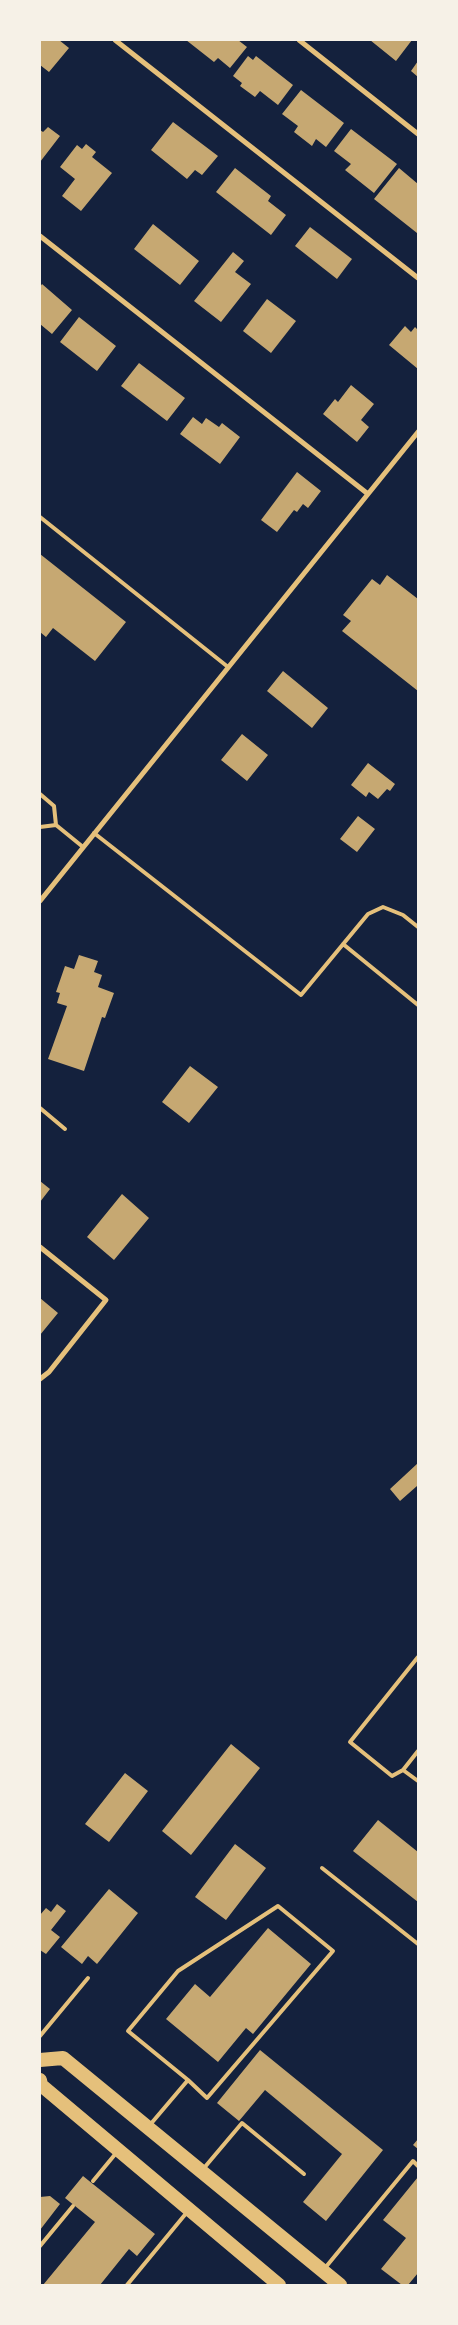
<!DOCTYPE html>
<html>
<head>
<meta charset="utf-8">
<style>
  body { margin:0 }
  #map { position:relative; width:458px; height:2325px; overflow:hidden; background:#14213d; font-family:Lato,sans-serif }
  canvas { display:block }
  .frame { position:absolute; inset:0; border:41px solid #f6f1e7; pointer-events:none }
</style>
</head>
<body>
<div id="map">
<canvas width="458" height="2325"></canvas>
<div class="frame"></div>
</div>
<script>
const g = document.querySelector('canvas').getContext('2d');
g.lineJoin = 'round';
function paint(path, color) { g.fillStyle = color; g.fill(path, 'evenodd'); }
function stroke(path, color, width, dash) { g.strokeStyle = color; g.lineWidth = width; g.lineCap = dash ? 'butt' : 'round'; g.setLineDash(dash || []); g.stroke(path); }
paint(new Path2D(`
  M 40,40 L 59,40 L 69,48 L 49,72 L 40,65 Z
  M 186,40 L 238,40 L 247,47 L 230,68 L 218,58 L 214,62 Z
  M 370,40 L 412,40 L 396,61 Z
  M 248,56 L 253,60 L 256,56 L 293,85 L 278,105 L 260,91 L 255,97 L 240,86 L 242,83 L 233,76 Z
  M 418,61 L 418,77 L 411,71 Z
  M 301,90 L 344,123 L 326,147 L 316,139 L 312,146 L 294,132 L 298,126 L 282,114 Z
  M 173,122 L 218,156 L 202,175 L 195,170 L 187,179 L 151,150 Z
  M 48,127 L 60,136 L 40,162 L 40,130 L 43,132 Z
  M 351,129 L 397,164 L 374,193 L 345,170 L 351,164 L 334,151 Z
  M 86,144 L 96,152 L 92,157 L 112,173 L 81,211 L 62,196 L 75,179 L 60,167 L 77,145 L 82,149 Z
  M 235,168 L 271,196 L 268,201 L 286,215 L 271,235 L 216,192 Z
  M 399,168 L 418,184 L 417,233 L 374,199 Z
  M 153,224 L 199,261 L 180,285 L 134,249 Z
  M 310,227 L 352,259 L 337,279 L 295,246 Z
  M 233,252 L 244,261 L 235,272 L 251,284 L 221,322 L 194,301 Z
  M 42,284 L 72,310 L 52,334 L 40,324 L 40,287 Z
  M 267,299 L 296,321 L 271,353 L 243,331 Z
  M 79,317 L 116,346 L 97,371 L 60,342 Z
  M 405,326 L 411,332 L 415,327 L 418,330 L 418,369 L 389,345 Z
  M 139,363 L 185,398 L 167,421 L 121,386 Z
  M 351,385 L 374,404 L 361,420 L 369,427 L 357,442 L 323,414 L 335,399 L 338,402 Z
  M 193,417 L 202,424 L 206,418 L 219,427 L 222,423 L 240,437 L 220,464 L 180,434 Z
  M 297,472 L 321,491 L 308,508 L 303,504 L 297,512 L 294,510 L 277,532 L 261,520 Z
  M 40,554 L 126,622 L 95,661 L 53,628 L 46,637 L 40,632 Z
  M 387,575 L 418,599 L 418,691 L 342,631 L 351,621 L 343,615 L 372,579 L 380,585 Z
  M 283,671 L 328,708 L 312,728 L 267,691 Z
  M 242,734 L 268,755 L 247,781 L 221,760 Z
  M 368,763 L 395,784 L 390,791 L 387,789 L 378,799 L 369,792 L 366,797 L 351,785 Z
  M 358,816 L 375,829 L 357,852 L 340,839 Z
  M 79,955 L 98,961 L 94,972 L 102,975 L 98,987 L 114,993 L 105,1018 L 102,1017 L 84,1071 L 48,1059 L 67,1006 L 57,1003 L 60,993 L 56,992 L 65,966 L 74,969 Z
  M 190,1066 L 218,1087 L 189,1123 L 162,1102 Z
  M 40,1181 L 50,1189 L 40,1202 Z
  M 122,1194 L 149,1218 L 114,1260 L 87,1237 Z
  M 40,1298 L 58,1313 L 40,1335 Z
  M 418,1463 L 418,1487 L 417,1486 L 400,1501 L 390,1489 Z
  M 231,1744 L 260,1768 L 191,1855 L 162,1831 Z
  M 125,1773 L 148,1791 L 109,1842 L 85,1824 Z
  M 378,1820 L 418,1852 L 418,1902 L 353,1851 Z
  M 235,1844 L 266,1868 L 226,1920 L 195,1897 Z
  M 109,1889 L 138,1913 L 97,1964 L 88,1956 L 82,1964 L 61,1947 Z
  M 57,1904 L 66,1911 L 51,1930 L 60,1937 L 46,1954 L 40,1950 L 40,1915 L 46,1908 L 51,1912 Z
  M 268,1928 L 311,1964 L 253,2034 L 246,2028 L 218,2062 L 166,2019 L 195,1984 L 210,1997 Z
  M 260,2050 L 383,2150 L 326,2221 L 303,2202 L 342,2154 L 265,2090 L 239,2121 L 217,2103 Z
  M 418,2139 L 418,2149 L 413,2145 Z
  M 83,2176 L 155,2234 L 137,2256 L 129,2249 L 100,2285 L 43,2285 L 95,2222 L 65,2198 Z
  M 418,2177 L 418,2273 L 408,2285 L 402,2285 L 381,2269 L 406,2238 L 383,2220 Z
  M 50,2196 L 60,2204 L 40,2230 L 40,2197 Z`), '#c6a872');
stroke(new Path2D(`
  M 40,517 L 228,667
  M 40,794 L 54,806 L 56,825 L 83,847
  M 40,827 L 56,825
  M 94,833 L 301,995 L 368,914 L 383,907 L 403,915 L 418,927
  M 343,944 L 418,1005
  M 40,1108 L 65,1129
  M 418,1751 L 403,1770 L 418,1781
  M 403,1770 L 392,1776 L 350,1742 L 418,1657
  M 322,1868 L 418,1944
  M 40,2036 L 88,1978
  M 149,2126 L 188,2080 L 128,2031 L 178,1971 L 278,1906 L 333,1951 L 207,2098 L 188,2080
  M 204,2168 L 242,2123 L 304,2174
  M 93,2181 L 117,2152
  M 40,2246 L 73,2206
  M 325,2268 L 413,2161 L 418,2166
  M 127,2285 L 188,2211`), '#e5c07b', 4);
stroke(new Path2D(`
  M 115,40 L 418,278
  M 299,40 L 418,134
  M 40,236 L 368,494
  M 40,901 L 418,432
  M 40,1247 L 106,1300 L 49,1372 L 40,1379`), '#e5c07b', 5);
stroke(new Path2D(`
  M 40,2060 L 63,2058 L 340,2285
  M 40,2080 L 41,2085 L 279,2285`), '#e5c07b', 14);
</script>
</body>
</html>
